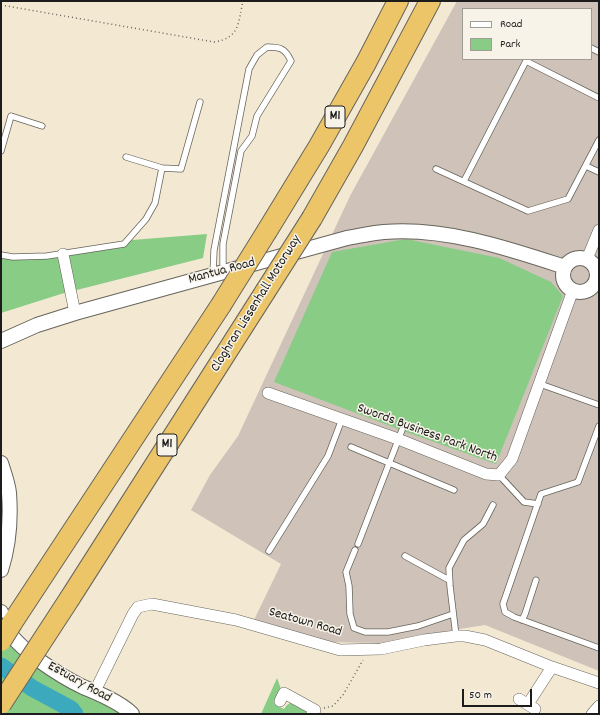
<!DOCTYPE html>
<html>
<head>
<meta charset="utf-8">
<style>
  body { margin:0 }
  #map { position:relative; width:600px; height:715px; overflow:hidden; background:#f3e9d3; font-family:Dekko,sans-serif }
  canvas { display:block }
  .frame { position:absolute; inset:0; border:2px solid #1c1c1c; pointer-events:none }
  .legend { position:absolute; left:462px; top:8px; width:130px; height:52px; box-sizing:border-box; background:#f7f3e8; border:1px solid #9f9d96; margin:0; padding:5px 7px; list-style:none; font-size:12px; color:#1c1c1c }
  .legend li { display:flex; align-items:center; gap:8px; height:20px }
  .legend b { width:20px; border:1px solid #9f9d96 }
  .scale { position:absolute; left:462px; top:689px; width:70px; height:18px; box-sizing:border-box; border:2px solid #1c1c1c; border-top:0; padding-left:5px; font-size:12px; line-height:14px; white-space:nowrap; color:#1c1c1c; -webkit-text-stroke:3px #f7f3e8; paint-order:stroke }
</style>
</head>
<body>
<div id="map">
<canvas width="600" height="715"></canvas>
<div class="frame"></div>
<ul class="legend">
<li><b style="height:5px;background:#fff"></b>Road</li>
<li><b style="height:11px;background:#88cc86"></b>Park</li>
</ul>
<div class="scale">50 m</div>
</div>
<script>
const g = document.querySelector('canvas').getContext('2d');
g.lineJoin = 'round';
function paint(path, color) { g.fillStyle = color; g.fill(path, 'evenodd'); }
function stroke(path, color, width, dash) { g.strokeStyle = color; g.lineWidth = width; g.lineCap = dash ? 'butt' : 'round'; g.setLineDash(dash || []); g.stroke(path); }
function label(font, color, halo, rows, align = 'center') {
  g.font = font + ' Dekko,sans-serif'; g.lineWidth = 3; g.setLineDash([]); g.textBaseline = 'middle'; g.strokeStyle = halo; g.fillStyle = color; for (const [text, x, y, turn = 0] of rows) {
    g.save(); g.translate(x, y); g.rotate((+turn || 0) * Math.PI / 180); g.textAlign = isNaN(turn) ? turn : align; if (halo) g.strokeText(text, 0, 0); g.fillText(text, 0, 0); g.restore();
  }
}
paint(new Path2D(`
  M 457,1 L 599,1 L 599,671 L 485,625 L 435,633 L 386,643 L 323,642 L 254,620 L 281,564 L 191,510 L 210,475 L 238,436 L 350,196 ZM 463,9 L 591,9 L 591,59 L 463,59 Z`), '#cec2b9');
paint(new Path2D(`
  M 207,234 L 203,258 L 61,294 L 1,313 L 1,257 L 54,256 L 132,240 Z
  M 406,239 L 499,258 L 551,282 L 563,296 L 496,464 L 409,433 L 274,382 L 332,252 Z
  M 1,627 L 41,671 L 103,702 L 121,714 L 1,714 Z
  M 277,678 L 281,689 L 274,704 L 284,709 L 287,705 L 292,702 L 308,711 L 308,714 L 261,714 Z`), '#88cc86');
stroke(new Path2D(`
  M 1,666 L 32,688 L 71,709 L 75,714`), '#3ca9bc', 17);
const service = new Path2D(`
  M 591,48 L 599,52
  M 1,151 L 11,116 L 42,126
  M 586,166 L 599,172
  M 162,168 L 181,169 L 200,102
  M 436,169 L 528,211 L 568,199 L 599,140
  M 464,181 L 526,61 L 599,98
  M 1,255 L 13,257 L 47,256 L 124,244 L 146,219 L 155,203 L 162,168 L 126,157
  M 213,274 L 214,250 L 249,69 L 257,55 L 267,47 C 280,47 285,48 291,61 L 257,116 L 252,136 L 241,151 L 223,244 L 223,272
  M 540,384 L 599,405
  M 599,426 L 578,482 L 541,494 L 503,604 L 505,612 L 514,617 L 599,648
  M 351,447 L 454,490
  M 499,475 L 524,502 L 538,504
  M 358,544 L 402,430
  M 355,550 L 346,572 L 349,586 L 350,614 L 354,628 L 365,632 L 388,632 L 418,626 L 453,614
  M 269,551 L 328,456 L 342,419
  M 405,556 L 449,580
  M 522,620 L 525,614 L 536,580
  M 456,636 L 450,586 L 449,568 L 464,540 L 483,524 L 493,505`);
const minor = new Path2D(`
  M 63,254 L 75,313
  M 587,259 L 599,230
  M 268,393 L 398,439 L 486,474 L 499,475 L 512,459 L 573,290
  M 95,691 L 133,614 L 138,607 L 152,604 L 236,620 L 340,650 L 381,649 L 424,640 L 456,636 L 465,636 L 485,640 L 552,667 L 599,683
  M 519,699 L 535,709
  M 280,701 L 284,693 L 315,710 L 312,714
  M 528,704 L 552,667
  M 592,714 L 599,706`);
const tertiary = new Path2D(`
  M563 275a17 17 0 1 1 34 0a17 17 0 1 1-34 0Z
  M 1,341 L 37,325 L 75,313 L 347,238 C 359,236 372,233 384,232 C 445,227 507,248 565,267
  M 1,463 C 4,473 8,483 9,493 C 11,519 9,545 1,570
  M 1,612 C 3,617 4,624 7,629 C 19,650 62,677 83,687 C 98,693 120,702 132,714`);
const motorway = new Path2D(`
  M 312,218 L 353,146 L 430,1
  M 267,231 L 319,146 L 366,63 L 398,1
  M 70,598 L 265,292
  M 12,623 L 221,305`);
stroke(service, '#67645c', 7);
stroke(minor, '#67645c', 12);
stroke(tertiary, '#67645c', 16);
stroke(motorway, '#67645c', 22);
stroke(new Path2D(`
  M 1,5 L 214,42 C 240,38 238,23 243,1
  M 324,708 L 333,706 L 343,695 L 363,660`), '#67645c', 1.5, [1, 3]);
stroke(service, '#fff', 5.5);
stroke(minor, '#fff', 11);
stroke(tertiary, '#fff', 14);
stroke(motorway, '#edc569', 20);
const motorwayBridge = new Path2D(`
  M 265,292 L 312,218
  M 221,305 L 267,231
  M 1,641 L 12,623
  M 1,704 L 70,598`);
stroke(motorwayBridge, '#67645c', 22, []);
stroke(motorwayBridge, '#edc569', 20);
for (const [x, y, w] of [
  [335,117,20],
  [167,445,20]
]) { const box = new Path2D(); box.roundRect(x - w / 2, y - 11, w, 22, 3); g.fillStyle = '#f7f3e8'; g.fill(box); stroke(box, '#1c1c1c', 1); }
label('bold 13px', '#1c1c1c', null, [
  ["M1",335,117],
  ["M1",167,445]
]);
label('14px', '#1c1c1c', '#f7f3e8', [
  ["Mantua Road",222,272,-15],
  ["Cloghran Lissenhall Motorway",257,304,-58],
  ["Swords Business Park North",427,434,20],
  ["Seatown Road",305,623,16],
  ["Estuary Road",79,683,29]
]);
</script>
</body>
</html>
